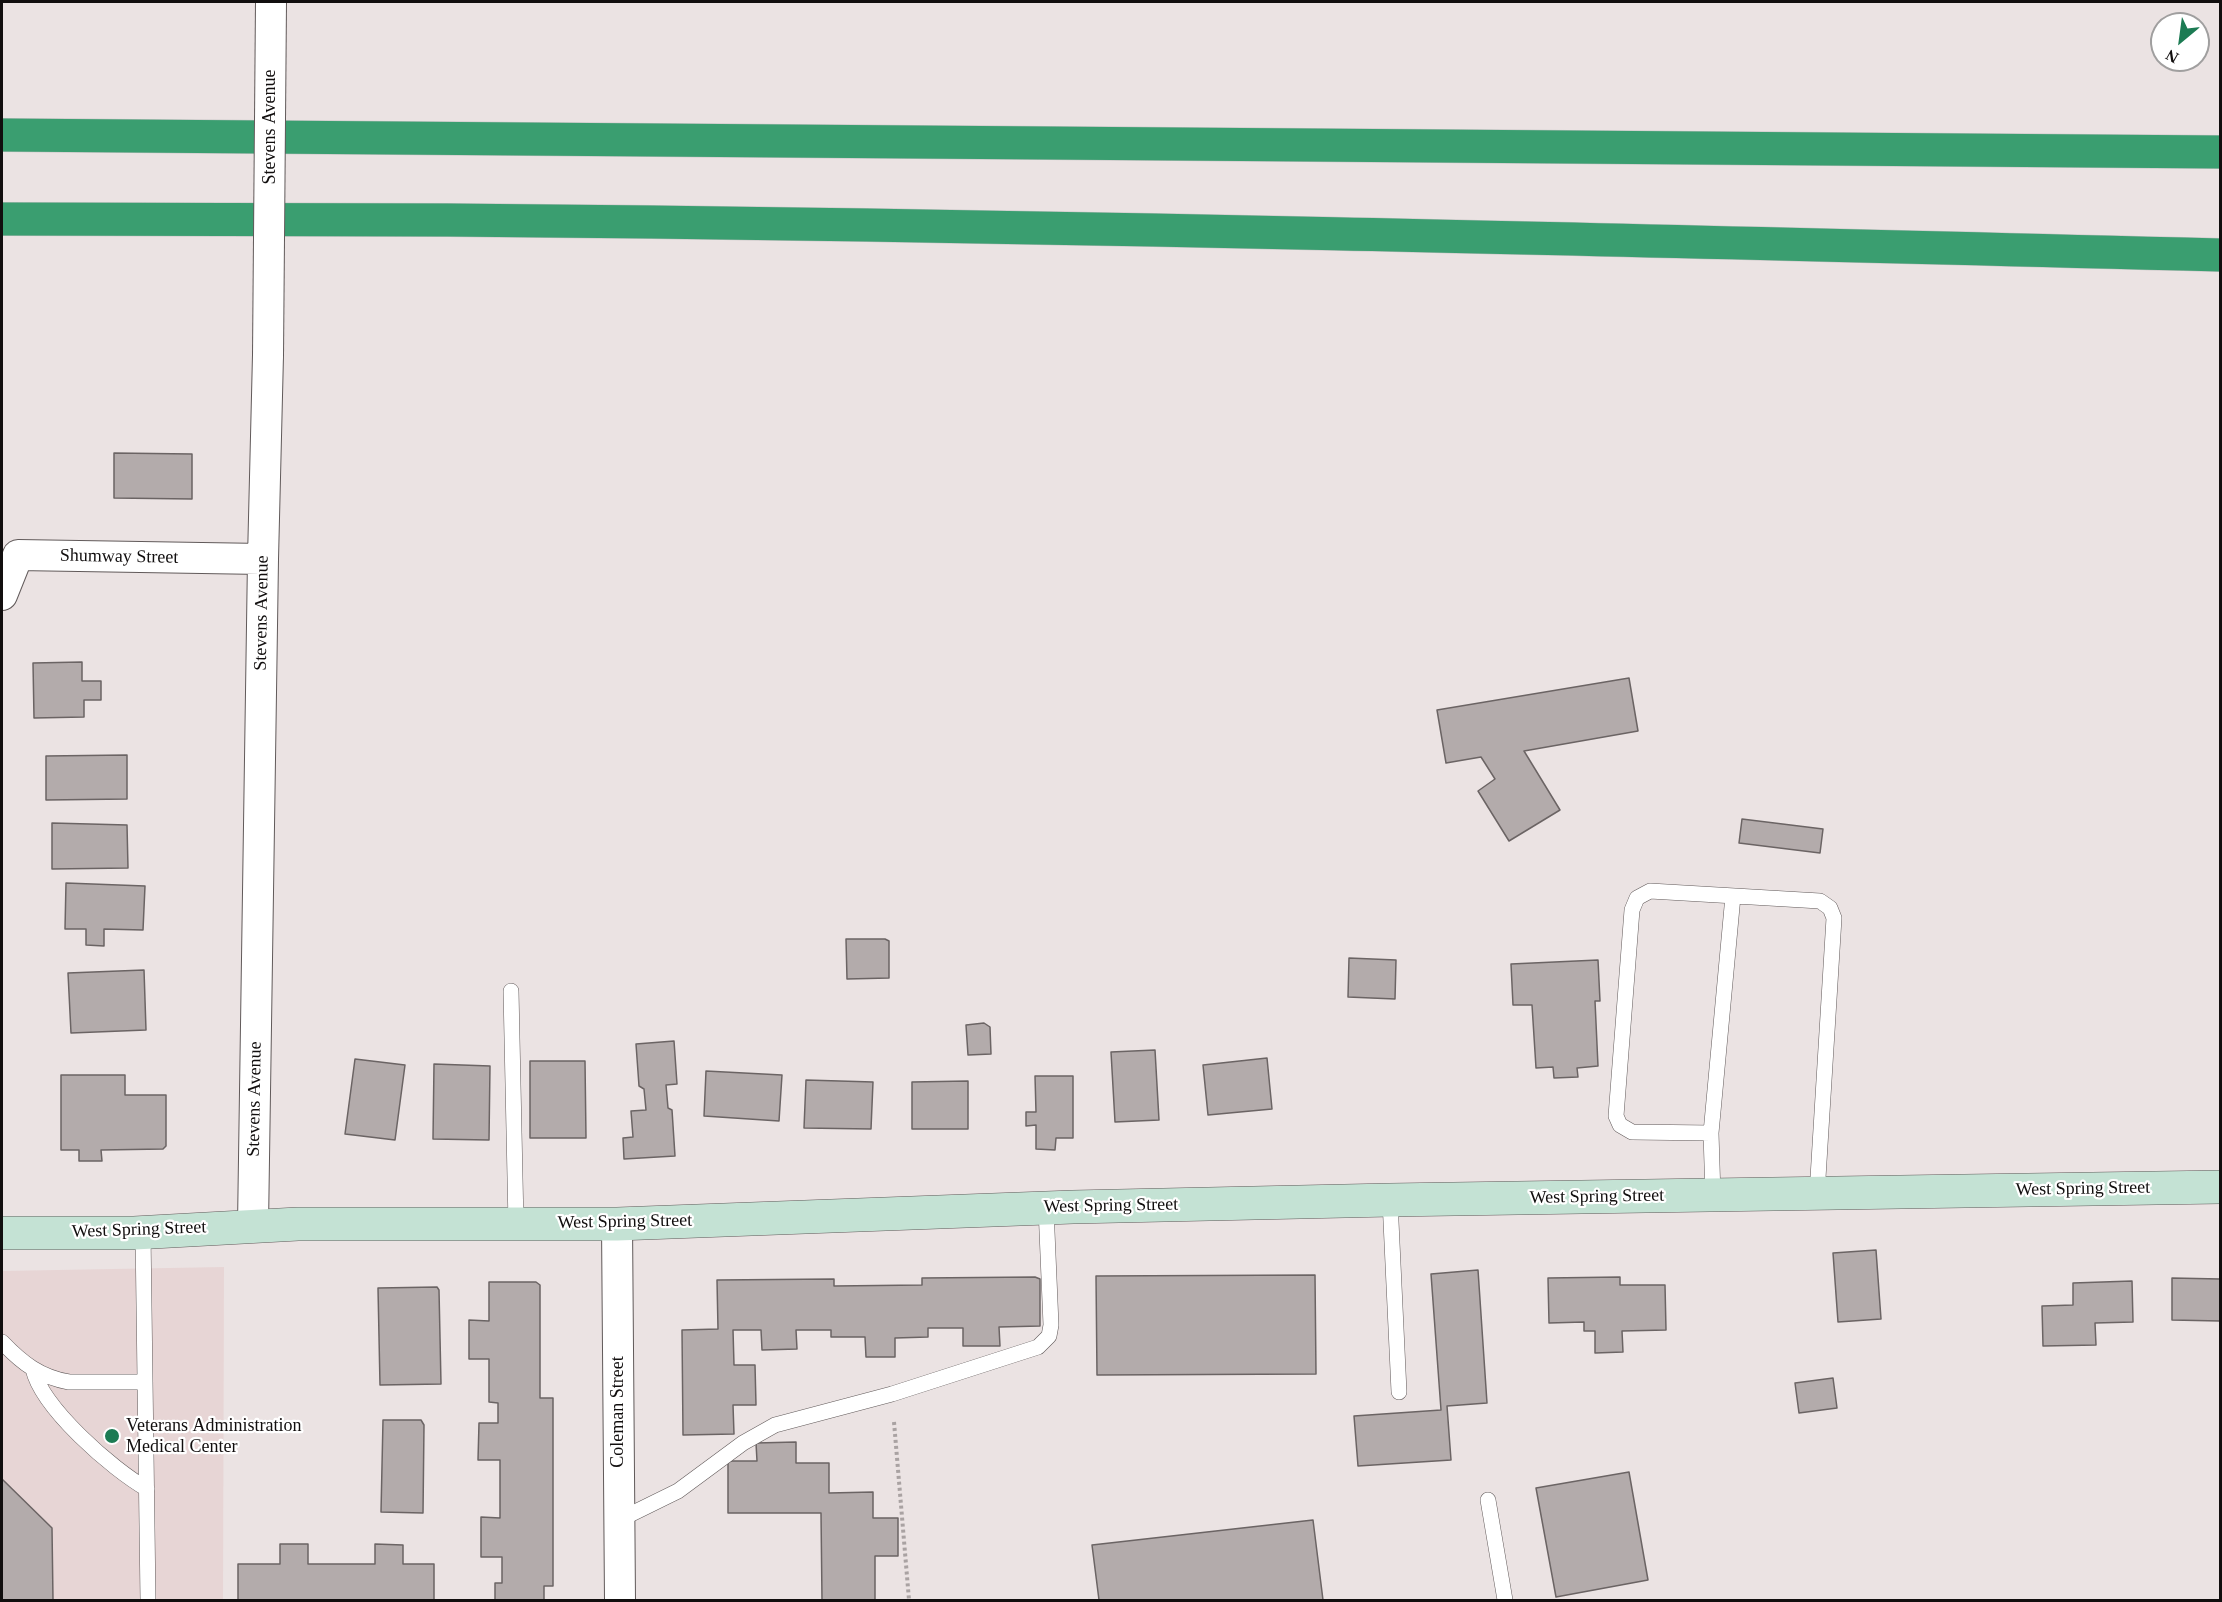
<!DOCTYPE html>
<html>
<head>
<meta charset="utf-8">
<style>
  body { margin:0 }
  #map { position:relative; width:2222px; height:1602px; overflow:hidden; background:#ebe3e3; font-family:Georgia,serif }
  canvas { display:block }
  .frame { position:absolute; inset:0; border:3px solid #110e0e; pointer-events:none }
  .north { position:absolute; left:2150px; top:12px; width:60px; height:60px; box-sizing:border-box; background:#fff; border:2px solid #a09f9f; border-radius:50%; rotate:209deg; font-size:16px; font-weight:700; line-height:24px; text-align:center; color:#110e0e }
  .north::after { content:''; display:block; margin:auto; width:21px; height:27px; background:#1c7b53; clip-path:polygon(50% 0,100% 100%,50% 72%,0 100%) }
</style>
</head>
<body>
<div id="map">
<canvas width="2222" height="1602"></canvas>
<div class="frame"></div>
<div class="north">N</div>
</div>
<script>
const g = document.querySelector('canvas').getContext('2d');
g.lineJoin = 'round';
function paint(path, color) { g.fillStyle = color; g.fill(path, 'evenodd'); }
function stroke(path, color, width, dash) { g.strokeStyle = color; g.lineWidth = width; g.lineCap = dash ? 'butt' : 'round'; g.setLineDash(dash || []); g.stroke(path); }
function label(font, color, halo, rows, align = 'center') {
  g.font = font + ' Georgia,serif'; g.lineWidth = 4.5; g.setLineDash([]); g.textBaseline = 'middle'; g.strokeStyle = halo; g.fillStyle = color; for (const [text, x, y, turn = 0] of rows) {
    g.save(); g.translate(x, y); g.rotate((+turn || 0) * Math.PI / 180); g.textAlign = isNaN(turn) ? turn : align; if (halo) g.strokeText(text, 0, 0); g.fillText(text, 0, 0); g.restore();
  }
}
paint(new Path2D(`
  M 224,1267 L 223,1600 L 2,1600 L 2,1271 Z`), '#e7d5d5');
const building = new Path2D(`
  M 114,453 L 192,454 L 192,499 L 114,498 Z
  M 82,662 L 82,681 L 101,681 L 101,700 L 84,700 L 84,717 L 34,718 L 33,663 Z
  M 1629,678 L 1638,731 L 1524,751 L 1560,810 L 1509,841 L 1478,791 L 1495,779 L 1481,757 L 1446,763 L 1437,710 Z
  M 127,755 L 127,799 L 46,800 L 46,756 Z
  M 1742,819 L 1823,829 L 1820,853 L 1739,843 Z
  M 52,823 L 127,825 L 128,868 L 52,869 Z
  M 66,883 L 145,886 L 143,930 L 104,929 L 104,946 L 86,945 L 86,929 L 65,929 Z
  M 846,939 L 885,939 L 889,941 L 889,978 L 847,979 Z
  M 1349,958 L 1396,960 L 1395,999 L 1348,997 Z
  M 1598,960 L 1600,1001 L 1595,1001 L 1598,1066 L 1577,1068 L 1578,1077 L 1554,1078 L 1553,1067 L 1536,1068 L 1532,1005 L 1513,1005 L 1511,964 Z
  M 144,970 L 146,1030 L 71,1033 L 68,973 Z
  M 984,1023 L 990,1027 L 991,1054 L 968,1055 L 966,1025 Z
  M 674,1041 L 677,1084 L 666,1085 L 668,1108 L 672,1110 L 675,1156 L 624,1159 L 623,1138 L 633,1137 L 631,1111 L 646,1110 L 644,1089 L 639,1086 L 636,1044 Z
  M 1155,1050 L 1159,1120 L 1115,1122 L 1111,1052 Z
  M 1267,1058 L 1272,1109 L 1208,1115 L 1203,1065 Z
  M 355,1059 L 405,1065 L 395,1140 L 345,1134 Z
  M 530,1061 L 585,1061 L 586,1138 L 530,1138 Z
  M 434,1064 L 490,1066 L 489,1140 L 433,1139 Z
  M 706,1071 L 782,1075 L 779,1121 L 704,1116 Z
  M 61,1075 L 125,1075 L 125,1095 L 166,1095 L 166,1146 L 163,1149 L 101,1150 L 102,1161 L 79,1161 L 79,1150 L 61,1150 Z
  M 1035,1076 L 1073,1076 L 1073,1138 L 1056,1138 L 1055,1150 L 1036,1149 L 1036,1125 L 1026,1126 L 1026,1112 L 1036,1112 Z
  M 806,1080 L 873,1082 L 871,1129 L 804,1128 Z
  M 968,1081 L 968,1129 L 912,1129 L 912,1082 Z
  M 1876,1250 L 1881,1319 L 1838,1322 L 1833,1253 Z
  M 1478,1270 L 1487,1403 L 1447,1406 L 1451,1460 L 1358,1466 L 1354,1416 L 1441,1410 L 1431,1274 Z
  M 1315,1275 L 1316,1374 L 1097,1375 L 1096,1276 Z
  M 1035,1277 L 1040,1279 L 1040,1326 L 999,1327 L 1000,1346 L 963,1346 L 963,1328 L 928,1328 L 928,1337 L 895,1338 L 895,1357 L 866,1357 L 865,1337 L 831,1337 L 831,1330 L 796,1330 L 797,1349 L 762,1350 L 761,1330 L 733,1330 L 734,1365 L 755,1365 L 756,1405 L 733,1405 L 734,1434 L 683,1435 L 682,1330 L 718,1329 L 717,1280 L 834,1279 L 834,1286 L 922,1285 L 922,1278 Z
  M 1620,1277 L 1620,1285 L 1665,1285 L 1666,1330 L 1622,1331 L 1623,1352 L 1595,1353 L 1595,1331 L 1584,1331 L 1584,1322 L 1549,1323 L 1548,1278 Z
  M 2172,1278 L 2220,1279 L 2220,1321 L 2172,1320 Z
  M 2132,1281 L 2133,1322 L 2095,1323 L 2096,1345 L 2043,1346 L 2042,1306 L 2073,1305 L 2073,1283 Z
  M 489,1282 L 536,1282 L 540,1285 L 540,1398 L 553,1398 L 553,1586 L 544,1586 L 544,1600 L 495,1600 L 495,1583 L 502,1583 L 502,1557 L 481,1557 L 481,1517 L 500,1518 L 500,1460 L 478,1460 L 479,1423 L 498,1423 L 498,1403 L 489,1402 L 489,1359 L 469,1359 L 469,1320 L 489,1321 Z
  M 437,1287 L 439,1290 L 441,1384 L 380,1385 L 378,1288 Z
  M 1833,1378 L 1837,1408 L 1799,1413 L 1795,1383 Z
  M 383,1420 L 421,1420 L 424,1425 L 423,1513 L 381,1512 Z
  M 796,1442 L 796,1463 L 829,1463 L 829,1493 L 873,1492 L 873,1518 L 898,1518 L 898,1556 L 875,1556 L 875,1600 L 822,1600 L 821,1513 L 728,1513 L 728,1461 L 757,1461 L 756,1443 Z
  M 1629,1472 L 1648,1580 L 1556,1597 L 1536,1488 Z
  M 2,1479 L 52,1528 L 53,1600 L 2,1600 Z
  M 1313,1520 L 1323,1600 L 1099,1600 L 1092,1545 Z
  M 280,1544 L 308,1544 L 308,1564 L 375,1564 L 375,1544 L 403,1545 L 403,1564 L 434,1564 L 434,1600 L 238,1600 L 238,1564 L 280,1564 Z`);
paint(building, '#b3abab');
stroke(building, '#6b6464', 1.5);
const service = new Path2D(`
  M 511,991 L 516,1224
  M 1711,1133 L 1733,896
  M 1713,1196 L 1711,1133 L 1632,1132 L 1620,1125 L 1616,1116 L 1632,910 L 1637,898 L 1650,891 L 1820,901 L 1830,908 L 1834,918 L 1817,1194
  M 1390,1200 L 1399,1392
  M 143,1232 L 148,1600
  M 2,1342 C 22,1363 40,1377 69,1382 L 145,1382
  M 33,1369 C 42,1408 112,1469 147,1489
  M 1488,1500 L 1505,1600
  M 619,1520 L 678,1491 L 743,1443 L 775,1425 L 892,1394 L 1038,1347 L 1049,1336 L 1051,1325 L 1046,1208`);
const minor = new Path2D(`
  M 2,595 L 18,555 L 263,559
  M 617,1224 L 620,1600
  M 253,1225 L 263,559 L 268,355`);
const secondary = new Path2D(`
  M 2,1233 L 134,1233 L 298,1224 L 617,1224 L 1073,1207 L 1390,1200 L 2220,1187`);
const motorway = new Path2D(`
  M 2,135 L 2220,152
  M 2,219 C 150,220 299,219 448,220 C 1039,225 1630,240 2220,255`);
stroke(service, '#615a5a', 16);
stroke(minor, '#615a5a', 32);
stroke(secondary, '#615a5a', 34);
stroke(motorway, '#c1c0c0', 34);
stroke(new Path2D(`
  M 894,1422 L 909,1600`), '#a9a2a2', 4, [3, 3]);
stroke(service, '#fff', 15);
stroke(minor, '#fff', 30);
stroke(secondary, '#c4e2d4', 33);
stroke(motorway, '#3a9e70', 33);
const minorBridge = new Path2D(`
  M 268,355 L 271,2`);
stroke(minorBridge, '#615a5a', 32, []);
stroke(minorBridge, '#fff', 30);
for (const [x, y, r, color] of [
  [112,1436,8,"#1c7b53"]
]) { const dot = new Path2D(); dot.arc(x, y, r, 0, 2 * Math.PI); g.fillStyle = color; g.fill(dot); stroke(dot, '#fff', 2); }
label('18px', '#110e0e', '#fff', [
  ["Stevens Avenue",270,127,-90],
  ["Shumway Street",119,557,1],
  ["Stevens Avenue",262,613,-89],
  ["Stevens Avenue",255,1099,-89],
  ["West Spring Street",2083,1189,-1],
  ["West Spring Street",1597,1197,-1],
  ["West Spring Street",1111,1206,-1],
  ["West Spring Street",625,1222,-1],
  ["West Spring Street",139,1230,-2],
  ["Coleman Street",618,1412,-90]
]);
label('18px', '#110e0e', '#fff', [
  ["Veterans Administration",126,1426],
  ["Medical Center",126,1447]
], 'left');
</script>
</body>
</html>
